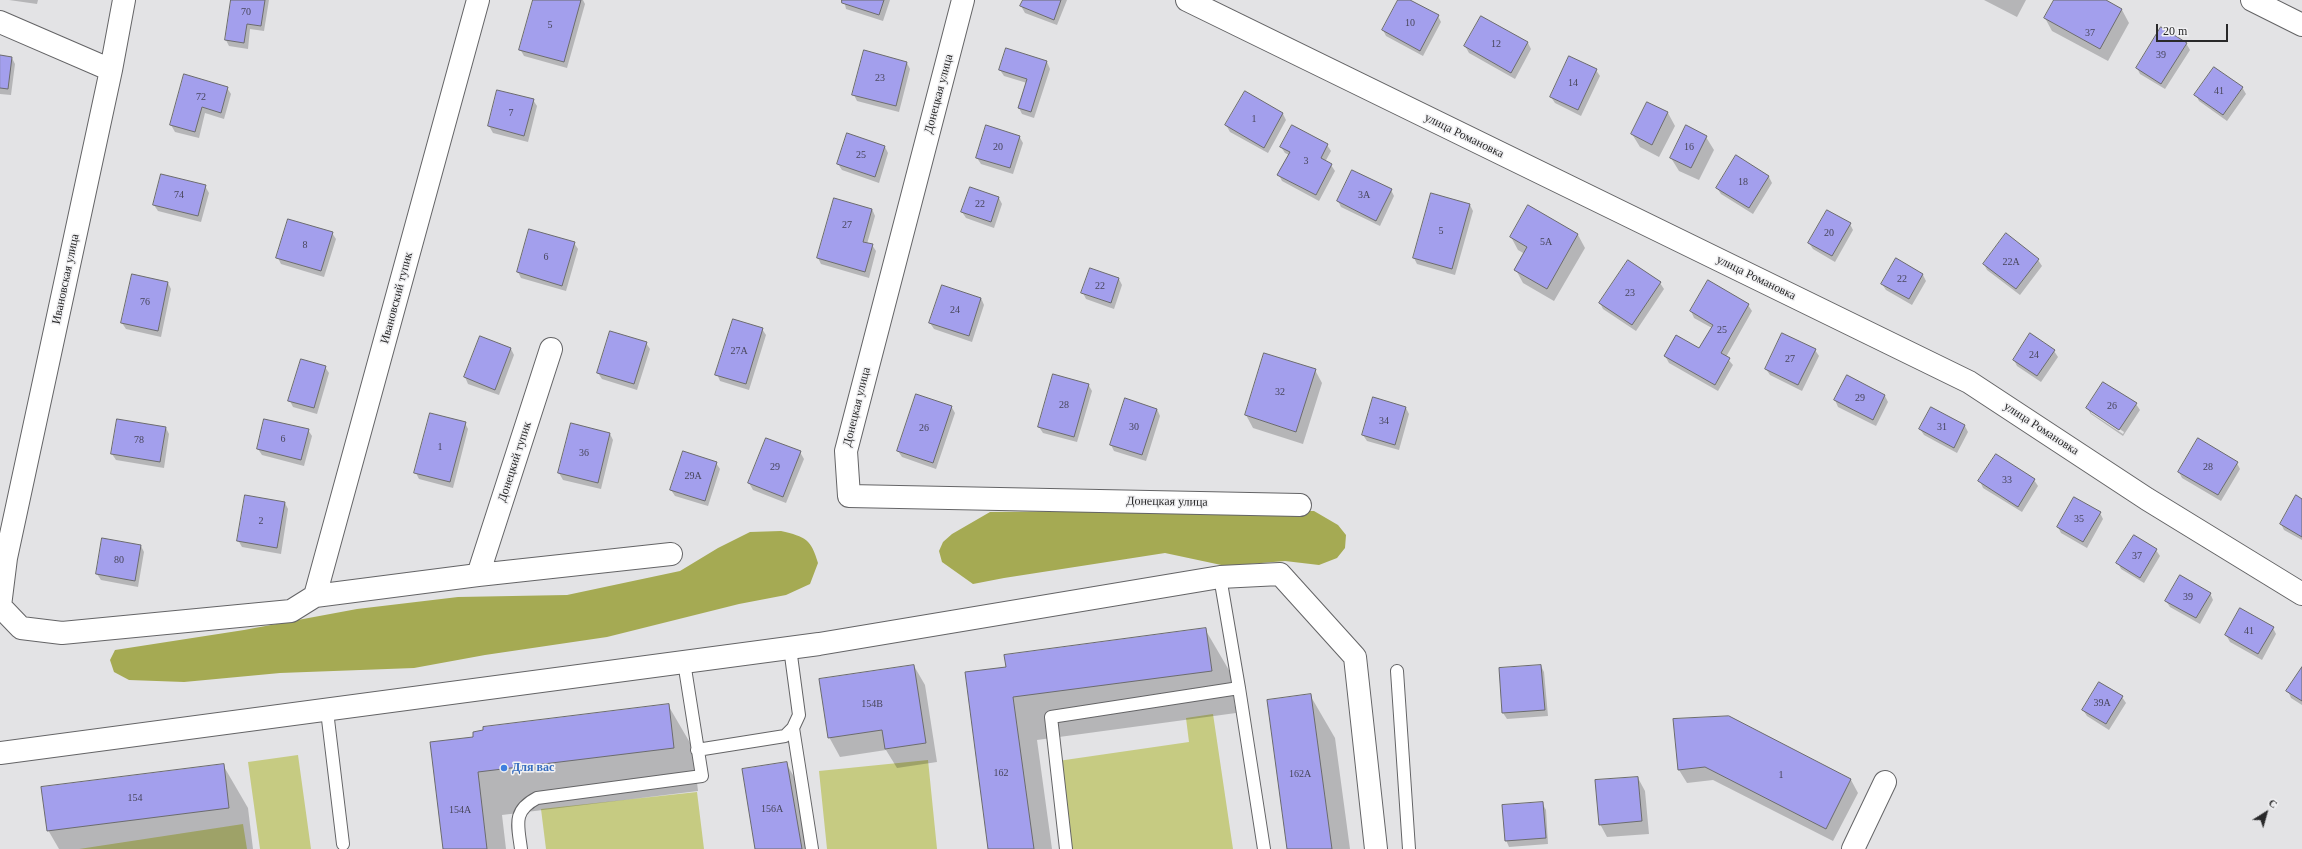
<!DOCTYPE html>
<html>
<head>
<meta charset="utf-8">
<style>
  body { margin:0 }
  #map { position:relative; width:2302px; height:849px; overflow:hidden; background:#e3e3e5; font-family:Georgia,serif }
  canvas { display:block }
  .north { position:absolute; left:2246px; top:793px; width:40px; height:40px; -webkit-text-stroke:3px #f1f1f3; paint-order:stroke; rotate:37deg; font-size:11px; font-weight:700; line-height:16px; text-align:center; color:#29292a }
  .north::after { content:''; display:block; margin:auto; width:14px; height:18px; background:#29292a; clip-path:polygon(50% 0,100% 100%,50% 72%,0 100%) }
  .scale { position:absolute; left:2156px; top:24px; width:72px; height:18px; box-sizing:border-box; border:2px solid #29292a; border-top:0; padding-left:5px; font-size:12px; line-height:14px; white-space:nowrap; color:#29292a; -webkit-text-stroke:3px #f1f1f3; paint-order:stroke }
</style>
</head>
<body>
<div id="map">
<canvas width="2302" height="849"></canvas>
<div class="north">С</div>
<div class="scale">20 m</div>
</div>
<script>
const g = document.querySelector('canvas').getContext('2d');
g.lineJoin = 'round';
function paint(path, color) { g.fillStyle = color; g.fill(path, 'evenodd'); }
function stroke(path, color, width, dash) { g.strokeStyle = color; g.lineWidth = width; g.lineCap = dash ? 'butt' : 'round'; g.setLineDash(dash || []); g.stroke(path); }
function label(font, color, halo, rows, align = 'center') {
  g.font = font + ' Georgia,serif'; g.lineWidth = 3; g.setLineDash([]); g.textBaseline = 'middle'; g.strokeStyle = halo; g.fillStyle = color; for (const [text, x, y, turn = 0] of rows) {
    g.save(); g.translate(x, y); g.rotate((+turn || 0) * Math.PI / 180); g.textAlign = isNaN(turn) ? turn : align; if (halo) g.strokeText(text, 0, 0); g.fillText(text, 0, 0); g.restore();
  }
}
paint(new Path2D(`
  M 1213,714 L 1233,849 L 1071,849 L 1058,761 L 1189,742 L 1186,718 Z
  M 298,755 L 311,849 L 260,849 L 248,762 Z
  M 928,760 L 937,849 L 827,849 L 819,771 Z
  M 697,792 L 704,849 L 546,849 L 541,809 Z
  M 243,824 L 247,849 L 79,849 Z`), '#c6cb82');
paint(new Path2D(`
  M 1091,511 L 1314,511 L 1338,525 L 1346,535 L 1345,548 L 1337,558 L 1319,565 L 1285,561 L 1226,566 L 1165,553 L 1004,578 L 973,584 L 942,562 L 939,551 L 943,542 L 952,534 L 990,512 Z
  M 781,531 C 806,537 811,539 818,563 L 810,584 L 786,595 L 739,604 L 607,637 L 485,655 L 414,668 L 280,673 L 184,682 L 129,680 L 114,672 L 110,660 L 115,650 L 244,630 L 357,609 L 458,597 L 567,595 L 680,571 L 718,548 L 750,532 Z`), '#a5aa53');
paint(new Path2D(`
  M 9,0 L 38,0 L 37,4 Z
  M 232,0 L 269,0 L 264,31 L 250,29 L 248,49 L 229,46 L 226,40 Z
  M 534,0 L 583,0 L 585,4 L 567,68 L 524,56 L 520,49 Z
  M 844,0 L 890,0 L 883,21 L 846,9 Z
  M 1024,0 L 1067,0 L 1057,25 L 1025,13 L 1021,6 Z
  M 1399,0 L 1408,0 L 1438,16 L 1441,22 L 1423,56 L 1386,36 L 1383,30 Z
  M 1984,0 L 2026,0 L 2017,17 Z
  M 2055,0 L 2104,0 L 2122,10 L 2129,23 L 2108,61 L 2052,31 L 2045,18 Z
  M 1481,17 L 1528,43 L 1531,49 L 1515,79 L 1469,53 L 1465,46 Z
  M 2186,43 L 2190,50 L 2165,89 L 2140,74 L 2137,68 Z
  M 0,56 L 12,58 L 15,64 L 11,95 L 0,94 Z
  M 1047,62 L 1050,69 L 1034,118 L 1022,114 L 1019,108 L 1027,83 L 1004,76 L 1000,70 Z
  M 907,63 L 910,69 L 899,112 L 857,101 L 854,95 Z
  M 1596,70 L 1600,76 L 1581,116 L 1555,103 L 1551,97 Z
  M 185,76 L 227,88 L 231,94 L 224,119 L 205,113 L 199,138 L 175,132 L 171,125 Z
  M 2242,87 L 2246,94 L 2227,121 L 2199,101 L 2196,95 Z
  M 1245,93 L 1283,114 L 1286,120 L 1268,153 L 1230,132 L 1226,125 Z
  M 533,100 L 537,106 L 528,142 L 493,133 L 489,126 Z
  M 1668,113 L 1675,126 L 1659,157 L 1640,147 L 1632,134 Z
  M 848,135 L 885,147 L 888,153 L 879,183 L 842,170 L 838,164 Z
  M 1019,136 L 1023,143 L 1013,174 L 981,164 L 977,158 Z
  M 1706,137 L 1714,150 L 1699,180 L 1679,171 L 1671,158 Z
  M 1327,145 L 1331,151 L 1325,162 L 1331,165 L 1335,171 L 1319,201 L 1282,181 L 1279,175 L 1289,155 L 1285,153 L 1281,147 Z
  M 1736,157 L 1769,177 L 1772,183 L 1753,214 L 1721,194 L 1717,188 Z
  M 205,186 L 209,193 L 201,222 L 158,211 L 154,205 Z
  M 1391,190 L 1394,196 L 1380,226 L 1341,207 L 1338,201 Z
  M 999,198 L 1002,204 L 994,228 L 966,218 L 962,212 Z
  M 1470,205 L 1473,211 L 1455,275 L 1417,264 L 1414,258 Z
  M 1528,207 L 1578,235 L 1585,248 L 1554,301 L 1523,283 L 1516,270 L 1525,254 L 1518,250 L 1511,237 Z
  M 872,209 L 875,216 L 867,244 L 872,245 L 876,251 L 869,278 L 821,264 L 818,258 Z
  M 1850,224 L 1853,230 L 1835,262 L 1813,249 L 1809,243 Z
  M 332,233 L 336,239 L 324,277 L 281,264 L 278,258 Z
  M 574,243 L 578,249 L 566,291 L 521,278 L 518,272 Z
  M 1896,260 L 1923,275 L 1926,281 L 1912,305 L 1886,290 L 1882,284 Z
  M 2038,260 L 2042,266 L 2020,295 L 1987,270 L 1984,264 Z
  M 1119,279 L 1122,285 L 1114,309 L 1086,299 L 1083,293 Z
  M 168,283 L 171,289 L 161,337 L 126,329 L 122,323 Z
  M 1660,283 L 1664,289 L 1636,331 L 1603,309 L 1600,303 Z
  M 981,298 L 984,305 L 972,342 L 934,329 L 930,323 Z
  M 1748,305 L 1752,311 L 1726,357 L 1733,365 L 1718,391 L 1669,363 L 1665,356 L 1700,349 L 1712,328 L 1694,318 L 1691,311 Z
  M 762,329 L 766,335 L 749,390 L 720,381 L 717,374 Z
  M 480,337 L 511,349 L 514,355 L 499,395 L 468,384 L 465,377 Z
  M 646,343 L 650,349 L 637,390 L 602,379 L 598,373 Z
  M 1815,350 L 1819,356 L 1802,391 L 1770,375 L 1766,369 Z
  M 2054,351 L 2058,357 L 2041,382 L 2017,366 L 2014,360 Z
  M 325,367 L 329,373 L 317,414 L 293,407 L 290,401 Z
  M 1315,370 L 1322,383 L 1303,444 L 1253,428 L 1246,415 Z
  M 1847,376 L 1885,396 L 1888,402 L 1876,426 L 1838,407 L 1835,400 Z
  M 1088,384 L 1092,391 L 1077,442 L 1043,433 L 1039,427 Z
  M 2136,404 L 2140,410 L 2123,436 L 2091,414 L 2087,408 ZM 2091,410 L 2124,432 L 2123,434 L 2091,413 Z
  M 951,406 L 955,413 L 936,469 L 902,457 L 898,451 Z
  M 1406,408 L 1409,414 L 1399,450 L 1367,441 L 1363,435 Z
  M 1931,408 L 1965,426 L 1968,432 L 1957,453 L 1924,435 L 1920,429 Z
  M 1157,409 L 1160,416 L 1146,461 L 1114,451 L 1111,445 Z
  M 465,423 L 468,429 L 453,488 L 419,479 L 416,473 Z
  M 571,424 L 610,434 L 613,440 L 601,489 L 563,480 L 559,473 Z
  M 166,428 L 169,434 L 164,468 L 116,460 L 112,454 Z
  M 308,430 L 312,436 L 304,466 L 262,455 L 258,449 Z
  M 800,452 L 804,459 L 786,503 L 753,490 L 749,483 Z
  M 1996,456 L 2034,480 L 2038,486 L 2022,512 L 1983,488 L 1980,481 Z
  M 716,463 L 720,469 L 708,506 L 675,496 L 671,490 Z
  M 2237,463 L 2240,469 L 2221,501 L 2182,478 L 2179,472 Z
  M 246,496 L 285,503 L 288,509 L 281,554 L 242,547 L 238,540 Z
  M 2302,500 L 2302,540 L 2284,530 L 2281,524 Z
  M 2100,513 L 2103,519 L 2087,548 L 2061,533 L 2058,527 Z
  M 2134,536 L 2156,550 L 2160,556 L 2144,583 L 2121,569 L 2118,563 Z
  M 141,546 L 144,552 L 138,587 L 101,580 L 97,574 Z
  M 2210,593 L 2213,600 L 2200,624 L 2170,607 L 2166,601 Z
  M 2273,628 L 2276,634 L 2262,660 L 2230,642 L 2226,635 Z
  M 1205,629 L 1230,672 L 1236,713 L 1037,740 L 1052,849 L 989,849 L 1007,668 Z
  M 914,666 L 925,685 L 937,762 L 897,768 L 886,750 L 840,757 L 829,737 Z
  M 1541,666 L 1544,672 L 1548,716 L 1507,719 L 1503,713 Z
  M 2302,669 L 2302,705 L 2291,698 L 2288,691 Z
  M 1310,695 L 1335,738 L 1350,849 L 1288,849 Z
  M 2122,697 L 2126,703 L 2109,730 L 2087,716 L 2083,710 Z
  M 668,705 L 693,748 L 698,791 L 502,815 L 506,849 L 444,849 L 474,738 Z
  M 1674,720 L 1851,780 L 1858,793 L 1833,841 L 1713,780 L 1687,783 L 1679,770 Z
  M 786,763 L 811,806 L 818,849 L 756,849 Z
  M 223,765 L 248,808 L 253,849 L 59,849 L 48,830 Z
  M 1638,778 L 1645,791 L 1649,834 L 1607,837 L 1600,824 Z
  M 1542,803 L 1546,810 L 1548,844 L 1509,847 L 1506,840 Z`), '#0003');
const building = new Path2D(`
  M 231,0 L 265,0 L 261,26 L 247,24 L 244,43 L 225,40 Z
  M 533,0 L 581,0 L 564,62 L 519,50 Z
  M 842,0 L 884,0 L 879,15 L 842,3 Z
  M 1023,0 L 1061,0 L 1054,20 L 1020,6 Z
  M 1398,0 L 1410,0 L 1439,15 L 1420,51 L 1382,30 Z
  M 2054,0 L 2106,0 L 2122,9 L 2100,49 L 2044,18 Z
  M 1481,16 L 1528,42 L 1511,73 L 1464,46 Z
  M 2161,27 L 2187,43 L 2161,84 L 2136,68 Z
  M 1006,48 L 1047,61 L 1031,112 L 1018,108 L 1027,79 L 999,70 Z
  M 864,50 L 907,62 L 896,106 L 852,95 Z
  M 0,55 L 12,57 L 8,89 L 0,88 Z
  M 1569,56 L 1597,69 L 1578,110 L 1550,97 Z
  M 2214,67 L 2243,87 L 2223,115 L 2194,95 Z
  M 184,74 L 228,87 L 221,113 L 202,107 L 195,132 L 170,125 Z
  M 497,90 L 534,99 L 524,136 L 488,126 Z
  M 1245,91 L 1283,113 L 1264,148 L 1225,125 Z
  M 1647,102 L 1668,112 L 1652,145 L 1631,134 Z
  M 986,125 L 1020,136 L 1010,168 L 976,158 Z
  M 1292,125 L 1328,144 L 1321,158 L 1332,164 L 1316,195 L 1277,175 L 1290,152 L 1280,147 Z
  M 1686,125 L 1707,136 L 1691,168 L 1670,158 Z
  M 847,133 L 885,146 L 875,177 L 837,164 Z
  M 1736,155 L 1769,176 L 1749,208 L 1716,188 Z
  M 1352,170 L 1392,189 L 1376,221 L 1337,201 Z
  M 161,174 L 206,185 L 198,216 L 153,205 Z
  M 970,187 L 999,197 L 991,222 L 961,212 Z
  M 1431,193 L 1470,204 L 1452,269 L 1413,258 Z
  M 834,198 L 872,209 L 863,242 L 873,244 L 865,272 L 817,258 Z
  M 1528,205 L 1578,234 L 1547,289 L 1514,270 L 1527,247 L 1510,237 Z
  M 1827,210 L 1851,223 L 1832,256 L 1808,243 Z
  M 288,219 L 333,232 L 321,271 L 276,258 Z
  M 529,229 L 575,242 L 562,286 L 517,272 Z
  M 2006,233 L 2039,259 L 2016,289 L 1983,264 Z
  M 1896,258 L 1923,274 L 1909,299 L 1881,284 Z
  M 1628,260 L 1661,282 L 1632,325 L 1599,303 Z
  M 1090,268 L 1119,278 L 1111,303 L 1081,293 Z
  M 132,274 L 168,282 L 158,331 L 121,323 Z
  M 1708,280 L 1749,304 L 1721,353 L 1730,358 L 1715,385 L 1664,356 L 1676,335 L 1699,348 L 1713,325 L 1690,311 Z
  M 942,285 L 981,298 L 969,336 L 929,323 Z
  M 733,319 L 763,328 L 746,384 L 715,375 Z
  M 610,331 L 647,342 L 634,384 L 597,373 Z
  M 1782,333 L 1816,349 L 1798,385 L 1765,369 Z
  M 2030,333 L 2055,350 L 2037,376 L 2013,360 Z
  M 480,336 L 511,348 L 495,390 L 464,377 Z
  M 1264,353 L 1316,369 L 1296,432 L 1245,415 Z
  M 301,359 L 326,366 L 314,408 L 288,401 Z
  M 1053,374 L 1089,384 L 1074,437 L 1038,427 Z
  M 1847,375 L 1885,395 L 1873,420 L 1834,400 Z
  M 2103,382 L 2137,403 L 2119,430 L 2086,408 Z
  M 916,394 L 952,406 L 933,463 L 897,451 Z
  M 1373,397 L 1406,407 L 1395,445 L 1362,435 Z
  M 1125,398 L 1157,409 L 1142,455 L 1110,445 Z
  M 1931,407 L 1965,425 L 1954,448 L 1919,429 Z
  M 430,413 L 466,422 L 450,482 L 414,473 Z
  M 117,419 L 166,427 L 160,462 L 111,454 Z
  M 264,419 L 309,429 L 301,460 L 257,449 Z
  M 571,423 L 610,433 L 598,483 L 558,473 Z
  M 766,438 L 801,451 L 783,497 L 748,483 Z
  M 2198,438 L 2238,462 L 2218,495 L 2178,472 Z
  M 683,451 L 717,462 L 705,501 L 670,490 Z
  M 1996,454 L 2035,479 L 2018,507 L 1978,481 Z
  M 245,495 L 285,502 L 277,548 L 237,541 Z
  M 2296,495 L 2302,499 L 2302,537 L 2280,524 Z
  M 2074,497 L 2101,512 L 2083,542 L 2057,527 Z
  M 2134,535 L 2157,549 L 2140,578 L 2116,563 Z
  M 102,538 L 141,545 L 135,581 L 96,574 Z
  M 2180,575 L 2211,593 L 2196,618 L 2165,601 Z
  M 2240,608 L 2274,627 L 2258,654 L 2225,635 Z
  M 1206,628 L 1212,671 L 1013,697 L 1034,849 L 988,849 L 965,672 L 1006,667 L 1004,655 Z
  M 914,665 L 926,743 L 885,749 L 882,730 L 828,738 L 819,679 Z
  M 1541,665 L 1545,710 L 1502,713 L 1499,668 Z
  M 2302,667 L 2302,701 L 2286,691 Z
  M 2099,682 L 2123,696 L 2106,724 L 2082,710 Z
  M 1311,694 L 1332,849 L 1287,849 L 1267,700 Z
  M 669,704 L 674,748 L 478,772 L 487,849 L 443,849 L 430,742 L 473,737 L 473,732 L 483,730 L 483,727 Z
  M 1729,716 L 1851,779 L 1826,829 L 1705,767 L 1678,770 L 1673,719 Z
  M 787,762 L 802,849 L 755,849 L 742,769 Z
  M 224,764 L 229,808 L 47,831 L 41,787 Z
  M 1638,777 L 1642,821 L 1599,825 L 1595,780 Z
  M 1543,802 L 1546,838 L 1505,841 L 1502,805 Z`);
paint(building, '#a39fed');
stroke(building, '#6b6b6d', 1);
const service = new Path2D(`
  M 1220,577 L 1239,688
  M 1397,671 L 1409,849
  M 327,711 L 343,844
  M 793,728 L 812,849
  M 697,750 L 785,736 L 793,728 L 799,715 L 790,648
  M 521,849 C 518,825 512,811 537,798 L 702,776 L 684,662
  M 1066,849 L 1051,717 L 1239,688 L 1264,849`);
const minor = new Path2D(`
  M 124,0 L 111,70 L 6,558 L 0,606 L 21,628 L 62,633 L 291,611 L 315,596 L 478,575 L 671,554
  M 963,0 L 846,451 L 849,496 L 1300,505
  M 1187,0 L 1969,382 L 2147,499 L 2302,594
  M 2252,0 L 2302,25
  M 0,22 L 111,70
  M 478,575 L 551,349
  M 315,596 L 478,0
  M 0,753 L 819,644 L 1220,577 L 1280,574 L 1355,657 L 1376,849
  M 1853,849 L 1885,782`);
stroke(service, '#646466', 14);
stroke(minor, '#646466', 24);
stroke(service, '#fff', 12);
stroke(minor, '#fff', 22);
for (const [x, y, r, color] of [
  [504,768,4,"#3f7fe0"]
]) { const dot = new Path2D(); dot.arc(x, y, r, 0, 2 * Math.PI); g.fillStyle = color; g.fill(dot); stroke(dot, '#f1f1f3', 1.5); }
label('10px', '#48465b', null, [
  ["70",246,12],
  ["10",1410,23],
  ["5",550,25],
  ["37",2090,33],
  ["12",1496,44],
  ["39",2161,55],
  ["23",880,78],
  ["14",1573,83],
  ["41",2219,91],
  ["72",201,97],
  ["7",511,113],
  ["1",1254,119],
  ["20",998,147],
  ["16",1689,147],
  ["25",861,155],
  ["3",1306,161],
  ["18",1743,182],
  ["74",179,195],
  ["3А",1364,195],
  ["22",980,204],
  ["27",847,225],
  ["5",1441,231],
  ["20",1829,233],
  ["5А",1546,242],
  ["8",305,245],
  ["6",546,257],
  ["22А",2011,262],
  ["22",1902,279],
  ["22",1100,286],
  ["23",1630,293],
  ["76",145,302],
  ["24",955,310],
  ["25",1722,330],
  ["27А",739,351],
  ["24",2034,355],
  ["27",1790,359],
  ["32",1280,392],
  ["29",1860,398],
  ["28",1064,405],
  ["26",2112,406],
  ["34",1384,421],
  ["30",1134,427],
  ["31",1942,427],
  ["26",924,428],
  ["6",283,439],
  ["78",139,440],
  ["1",440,447],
  ["36",584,453],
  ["29",775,467],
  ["28",2208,467],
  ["29А",693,476],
  ["33",2007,480],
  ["35",2079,519],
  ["2",261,521],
  ["37",2137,556],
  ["80",119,560],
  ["39",2188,597],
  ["41",2249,631],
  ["39А",2102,703],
  ["154В",872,704],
  ["162",1001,773],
  ["162А",1300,774],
  ["1",1781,775],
  ["154",135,798],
  ["156А",772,809],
  ["154А",460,810]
]);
label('12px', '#29292a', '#f1f1f3', [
  ["Донецкая улица",939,94,-75],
  ["улица Романовка",1464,136,26],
  ["улица Романовка",1756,278,26],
  ["Ивановская улица",66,279,-78],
  ["Ивановский тупик",397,298,-75],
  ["Донецкая улица",857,407,-76],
  ["улица Романовка",2041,429,33],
  ["Донецкий тупик",515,462,-72],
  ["Донецкая улица",1167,502,1]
]);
label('bold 12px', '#366cbe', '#f1f1f3', [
  ["Для вас",512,768]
], 'left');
</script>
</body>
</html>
